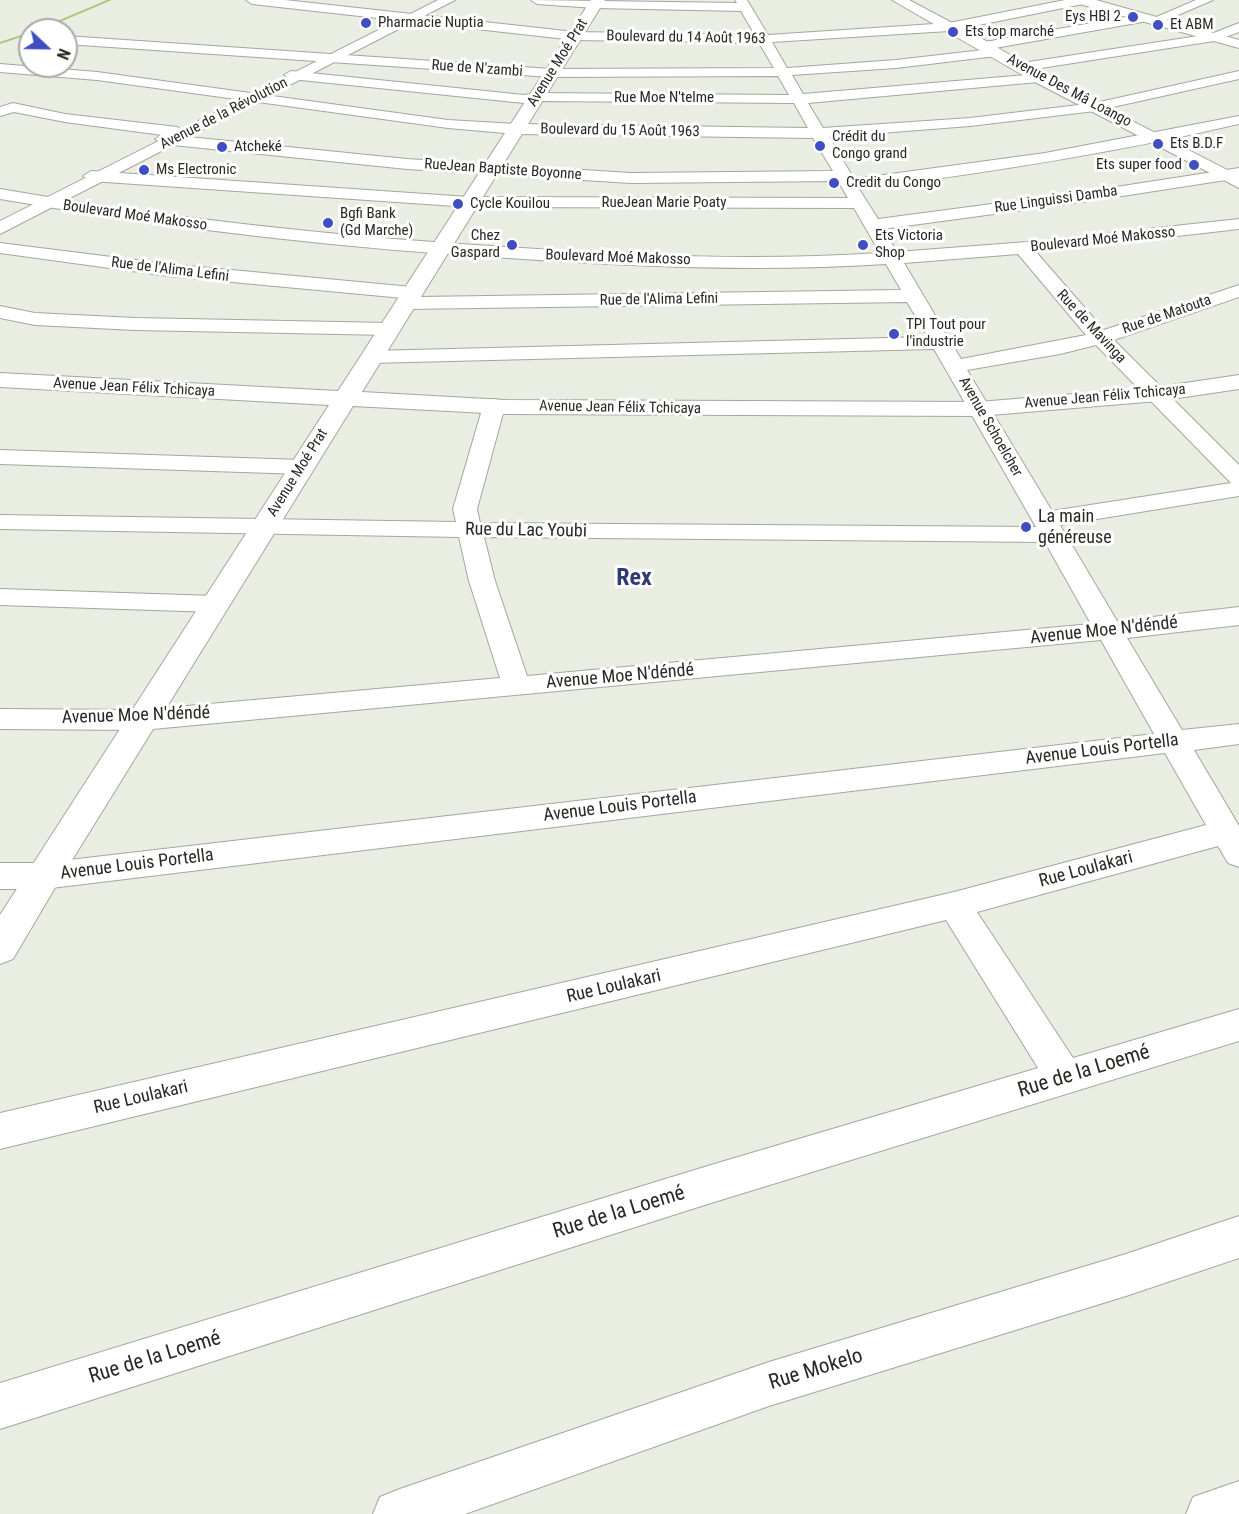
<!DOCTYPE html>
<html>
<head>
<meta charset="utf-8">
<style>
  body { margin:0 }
  #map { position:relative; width:1239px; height:1514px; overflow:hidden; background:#e9ede2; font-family:"Roboto Condensed",sans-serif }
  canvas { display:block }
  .north { position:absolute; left:18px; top:18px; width:60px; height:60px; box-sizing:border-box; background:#fff; border:2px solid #a9a9a8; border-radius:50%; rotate:112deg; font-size:16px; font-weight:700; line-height:24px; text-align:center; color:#282925 }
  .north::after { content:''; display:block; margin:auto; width:21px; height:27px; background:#404ec2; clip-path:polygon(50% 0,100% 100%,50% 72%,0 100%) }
</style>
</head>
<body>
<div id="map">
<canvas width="1239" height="1514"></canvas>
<div class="north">N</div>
</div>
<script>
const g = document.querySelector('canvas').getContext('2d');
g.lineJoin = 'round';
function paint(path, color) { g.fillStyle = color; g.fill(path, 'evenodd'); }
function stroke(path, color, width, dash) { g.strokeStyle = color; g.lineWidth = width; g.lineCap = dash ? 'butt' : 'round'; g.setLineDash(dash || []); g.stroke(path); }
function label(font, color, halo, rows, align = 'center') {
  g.font = font + ' "Roboto Condensed",sans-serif'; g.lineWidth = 6; g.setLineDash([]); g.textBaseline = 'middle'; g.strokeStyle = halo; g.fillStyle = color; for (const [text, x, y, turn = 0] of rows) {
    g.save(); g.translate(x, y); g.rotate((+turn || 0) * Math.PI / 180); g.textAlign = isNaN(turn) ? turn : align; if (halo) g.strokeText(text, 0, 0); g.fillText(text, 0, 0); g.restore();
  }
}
paint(new Path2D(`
  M 107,0 L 112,0 L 41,30 L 36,30 Z
  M 30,32 L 30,34 L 0,44 L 0,42 Z`), '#aec57a');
const street = new Path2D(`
  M 246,0 L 285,0 L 575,32 L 755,35 L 741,11 L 595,8 L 537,4 L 531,0 L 737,3 L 735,0 L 747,0 L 768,35 L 949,23 L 1065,0 L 1089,0 L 1083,4 L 949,31 L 772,42 L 787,68 L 896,60 L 983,50 L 978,46 L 985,42 L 1142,14 L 1148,18 L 1142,22 L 995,48 L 1003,52 L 996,56 L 896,68 L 792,75 L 803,94 L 1038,74 L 1045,78 L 1038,82 L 808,103 L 823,128 L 970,118 L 1095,103 L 1239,71 L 1239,79 L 1095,111 L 970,126 L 829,137 L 854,179 L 1045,153 L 1239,116 L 1239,124 C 1113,153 987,173 859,189 L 878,219 L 1090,191 L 1239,168 L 1239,178 L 1090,201 L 883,229 L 897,252 L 1027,242 L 1239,219 L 1239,229 L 1036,252 L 1104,330 L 1239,285 L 1239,297 L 1114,340 L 1239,465 L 1239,496 L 1060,525 L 1117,621 L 1239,607 L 1239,625 L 1127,638 L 1182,730 L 1239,724 L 1239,744 L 1194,750 L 1239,826 L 1239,867 L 1228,863 L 1218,846 L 977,912 L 1073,1058 L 1239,1009 L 1239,1041 L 711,1203 L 0,1429 L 0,1383 L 711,1165 L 1038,1068 L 946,920 L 0,1149 L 0,1113 L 954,892 L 1206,825 L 1165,753 L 43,889 L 0,889 L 0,863 L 43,863 L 1154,734 L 1101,640 L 142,730 L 0,729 L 0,709 L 142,710 L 500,678 L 469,581 L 459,537 L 0,529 L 0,515 L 456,522 L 453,509 L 483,406 L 486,401 L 494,399 L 502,401 L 505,406 L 477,509 L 480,523 L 1036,527 L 934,349 L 371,363 L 364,361 L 361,357 L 364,353 L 371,351 L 928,337 L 907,302 L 406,309 L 399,307 L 396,303 L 403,298 L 168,276 L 0,253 L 0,243 L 168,264 L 412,287 L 419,289 L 422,293 L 419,297 L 901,290 L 886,264 C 765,272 644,267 523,259 C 347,249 173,229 0,199 L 0,189 C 173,219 347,238 522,248 C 641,256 760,261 880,253 L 854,208 L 469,207 L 91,181 L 83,176 L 91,171 L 469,197 L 848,198 L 838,181 L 631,183 L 407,169 L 163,144 L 155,139 L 162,135 L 65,122 L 14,112 L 0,116 L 0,107 L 13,103 L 65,114 L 177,127 L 185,132 L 179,136 L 407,159 L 631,173 L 833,171 L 813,138 L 516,134 L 448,128 L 97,80 L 0,72 L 0,64 L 97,72 L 448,120 L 516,124 L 808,128 L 794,103 L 536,101 L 524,103 L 291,79 L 284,75 L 291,71 L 524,95 L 536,93 L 789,95 L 778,76 L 551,77 L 66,44 L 66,36 L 551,69 L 774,68 L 759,43 L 575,40 L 252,4 ZM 1018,254 L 1086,335 L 961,359 L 904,263 ZM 1096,345 L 1231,483 L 1052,511 L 967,370 L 1060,354 ZM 484,537 L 1045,542 L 1091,624 L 527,676 L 495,581 Z
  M 1196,0 L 1213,0 L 1157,24 L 1153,25 L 1147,21 Z
  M 1239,23 L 1239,32 L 1214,41 L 1022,71 L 1015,67 L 1022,63 L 1211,34 Z
  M 0,306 L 35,313 L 135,318 L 389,323 L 396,325 L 399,329 L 396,333 L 389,335 L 135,330 L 35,325 L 0,318 Z
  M 0,450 L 302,460 L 310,462 L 314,467 L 310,472 L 302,474 L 0,464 Z
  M 0,589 L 215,596 L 224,598 L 228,604 L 224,610 L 215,612 L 0,605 Z
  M 1239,1216 L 1239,1258 L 1126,1296 L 769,1406 L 465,1514 L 373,1514 L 380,1497 L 397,1490 L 769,1362 L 1126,1254 Z
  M 1239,1481 L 1239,1514 L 1186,1514 L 1193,1497 Z`);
const secondary = new Path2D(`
  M 438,0 L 455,0 L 0,234 L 0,221 Z
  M 591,0 L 605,0 L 362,392 L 505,400 L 979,402 L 1158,387 L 1239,375 L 1239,389 L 1158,401 L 979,416 L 505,414 L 353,406 L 56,886 L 13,959 L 0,964 L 0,915 L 329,405 L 0,387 L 0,373 L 338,391 Z
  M 892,0 L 909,0 L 990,43 L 1043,75 L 1239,176 L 1239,188 L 1033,81 Z
  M 1074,0 L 1096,0 L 1239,40 L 1239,48 L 1076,3 Z`);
stroke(street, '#a4a79d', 2);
stroke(secondary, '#a4a79d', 2);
paint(street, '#fff');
paint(secondary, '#fff');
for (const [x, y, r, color] of [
  [1133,17,6,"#404ec2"],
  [366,23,6,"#404ec2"],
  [1158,25,6,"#404ec2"],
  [953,32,6,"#404ec2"],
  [1158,144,6,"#404ec2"],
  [820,146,6,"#404ec2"],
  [222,147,6,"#404ec2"],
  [1194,165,6,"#404ec2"],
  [144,170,6,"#404ec2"],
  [834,183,6,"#404ec2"],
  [458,204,6,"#404ec2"],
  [328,223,6,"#404ec2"],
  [512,245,6,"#404ec2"],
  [863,245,6,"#404ec2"],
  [894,334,6,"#404ec2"],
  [1026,527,6,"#404ec2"]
]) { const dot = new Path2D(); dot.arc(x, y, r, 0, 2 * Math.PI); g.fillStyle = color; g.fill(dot); stroke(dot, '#fff', 2); }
label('15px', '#282925', '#fff', [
  ["Eys HBI 2",1121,17,"right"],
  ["Pharmacie Nuptia",378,23],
  ["Et ABM",1170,25],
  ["Ets top marché",965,32],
  ["Crédit du",832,137],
  ["Congo grand",832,154],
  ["Ets B.D.F",1170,144],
  ["Atcheké",234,147],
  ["Ets super food",1182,165,"right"],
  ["Ms Electronic",156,170],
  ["Credit du Congo",846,183],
  ["Cycle Kouilou",470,204],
  ["Bgfi Bank",340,214],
  ["(Gd Marche)",340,231],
  ["Chez",500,236,"right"],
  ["Gaspard",500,253,"right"],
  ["Ets Victoria",875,236],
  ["Shop",875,253],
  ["TPI Tout pour",906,325],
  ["l'industrie",906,342]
], 'left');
label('15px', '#282925', '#fff', [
  ["Boulevard du 14 Août 1963",686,38,1],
  ["Avenue Moé Prat",558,63,-58],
  ["Rue de N'zambi",477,69,4],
  ["Avenue Des Mâ Loango",1069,91,28],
  ["Rue Moe N'telme",664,98],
  ["Avenue de la Révolution",224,114,-27],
  ["Boulevard du 15 Août 1963",620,131,1],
  ["RueJean Baptiste Boyonne",503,170,4],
  ["Rue Linguissi Damba",1056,200,-8],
  ["RueJean Marie Poaty",664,203],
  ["Boulevard Moé Makosso",135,216,8],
  ["Boulevard Moé Makosso",1103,240,-6],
  ["Boulevard Moé Makosso",618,258,2],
  ["Rue de l'Alima Lefini",170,270,7],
  ["Rue de l'Alima Lefini",659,300,-1],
  ["Rue de Matouta",1167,315,-19],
  ["Rue de Mavinga",1091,327,47],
  ["Avenue Jean Félix Tchicaya",134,388,3],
  ["Avenue Jean Félix Tchicaya",1105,397,-5],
  ["Avenue Jean Félix Tchicaya",620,408,1],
  ["Avenue Schoelcher",990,427,60],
  ["Avenue Moé Prat",298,473,-58]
]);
label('18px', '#282925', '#fff', [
  ["La main",1038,517],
  ["généreuse",1038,538]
], 'left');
label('18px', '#282925', '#fff', [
  ["Rue du Lac Youbi",526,531,1],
  ["Avenue Moe N'déndé",1104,631,-6],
  ["Avenue Moe N'déndé",620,677,-5],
  ["Avenue Moe N'déndé",136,716,-2],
  ["Avenue Louis Portella",1102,750,-7],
  ["Avenue Louis Portella",620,807,-7],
  ["Avenue Louis Portella",137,865,-7],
  ["Rue Loulakari",1086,870,-15],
  ["Rue Loulakari",614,987,-13],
  ["Rue Loulakari",141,1098,-13]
]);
label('21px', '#282925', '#fff', [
  ["Rue de la Loemé",1084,1072,-17],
  ["Rue de la Loemé",619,1213,-17],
  ["Rue de la Loemé",155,1358,-17],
  ["Rue Mokelo",816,1370,-17]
]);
label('bold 24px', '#303b75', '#fff', [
  ["Rex",634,579]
]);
</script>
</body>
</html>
